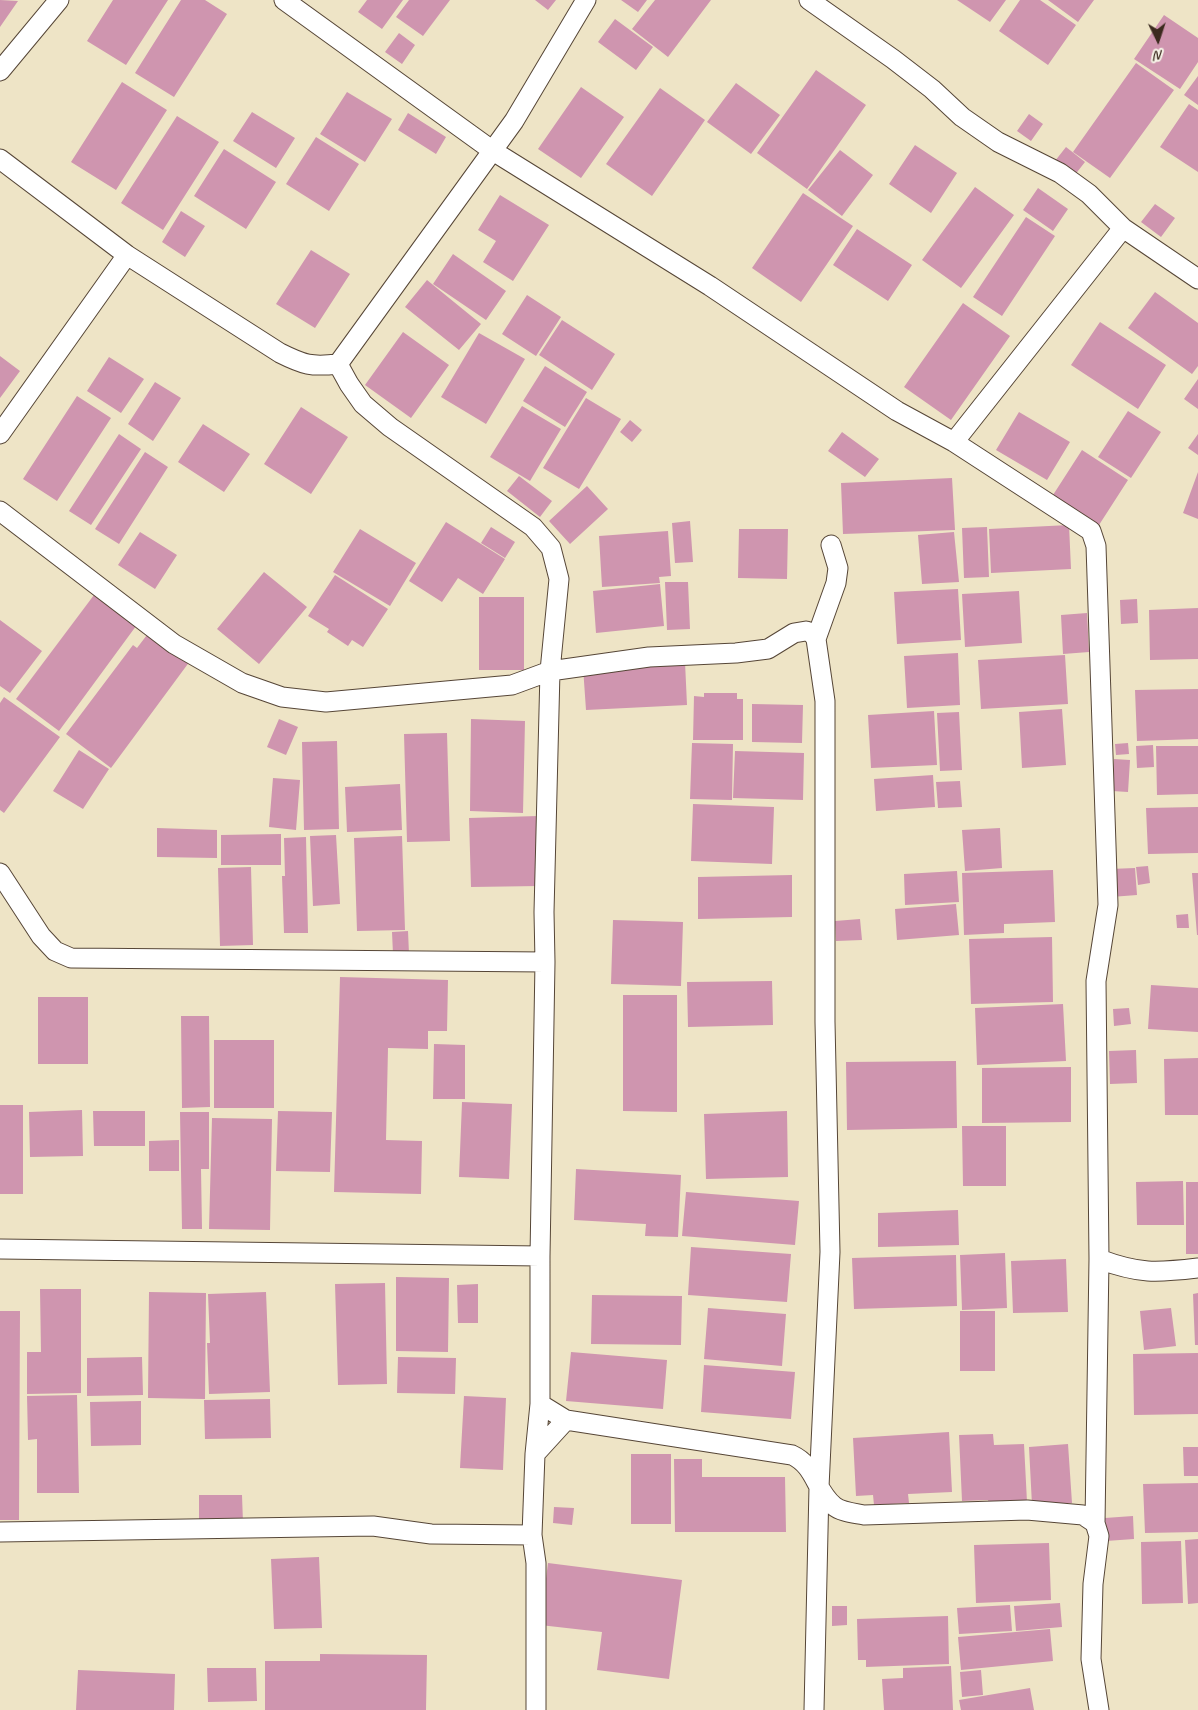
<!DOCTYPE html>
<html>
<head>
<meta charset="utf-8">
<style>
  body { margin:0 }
  #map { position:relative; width:1198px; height:1710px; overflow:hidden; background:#eee4c6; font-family:Caveat,sans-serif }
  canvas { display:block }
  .north { position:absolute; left:1133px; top:15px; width:50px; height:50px; -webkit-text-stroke:4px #f7f3e8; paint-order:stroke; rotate:176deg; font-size:14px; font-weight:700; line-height:20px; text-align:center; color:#3b2a1e }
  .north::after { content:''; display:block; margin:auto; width:18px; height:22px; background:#3b2a1e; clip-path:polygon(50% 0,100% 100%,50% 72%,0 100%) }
</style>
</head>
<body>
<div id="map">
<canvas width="1198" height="1710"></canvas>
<div class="north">N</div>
</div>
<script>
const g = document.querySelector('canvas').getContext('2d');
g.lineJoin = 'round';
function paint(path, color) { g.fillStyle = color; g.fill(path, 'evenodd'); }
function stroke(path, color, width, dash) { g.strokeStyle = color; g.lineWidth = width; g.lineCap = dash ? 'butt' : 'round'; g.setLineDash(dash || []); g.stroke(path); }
paint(new Path2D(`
  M 0,0 L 18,1 L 0,27 Z
  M 113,0 L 168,0 L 126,65 L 87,41 Z
  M 181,0 L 205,0 L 227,14 L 174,97 L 135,73 Z
  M 367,0 L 403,0 L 382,29 L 358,12 Z
  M 409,0 L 450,0 L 423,36 L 396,17 Z
  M 535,0 L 556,0 L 548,10 Z
  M 621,0 L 647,0 L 638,12 Z
  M 655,0 L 711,0 L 668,57 L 632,29 Z
  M 957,0 L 1006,0 L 990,22 Z
  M 1020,0 L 1040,0 L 1076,25 L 1048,65 L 999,31 Z
  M 1048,0 L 1094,0 L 1078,22 Z
  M 1164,15 L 1198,38 L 1198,62 L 1180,89 L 1134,59 Z
  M 615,19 L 653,47 L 636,70 L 598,42 Z
  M 399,33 L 415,45 L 402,64 L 385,52 Z
  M 1136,63 L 1174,90 L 1110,178 L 1073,152 Z
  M 816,70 L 866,105 L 807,189 L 757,153 Z
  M 1198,76 L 1198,105 L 1184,95 Z
  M 122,82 L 167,110 L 116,190 L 71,162 Z
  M 736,83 L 780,115 L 751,154 L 707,122 Z
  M 581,87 L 624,117 L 581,178 L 538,149 Z
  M 660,88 L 705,120 L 652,196 L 606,164 Z
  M 347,92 L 392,119 L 365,162 L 320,134 Z
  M 1189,104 L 1198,110 L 1198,172 L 1160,147 Z
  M 252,112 L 295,138 L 276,168 L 233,141 Z
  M 408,113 L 446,137 L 436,154 L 398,130 Z
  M 1029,114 L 1043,124 L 1031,141 L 1017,131 Z
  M 177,116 L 219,142 L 163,230 L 121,203 Z
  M 316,137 L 359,164 L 329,211 L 286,184 Z
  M 915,145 L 957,173 L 931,213 L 889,184 Z
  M 1066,147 L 1085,162 L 1074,176 L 1055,161 Z
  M 224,149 L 276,182 L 246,229 L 194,196 Z
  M 840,150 L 873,175 L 842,216 L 808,190 Z
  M 975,187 L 1014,215 L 961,288 L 922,260 Z
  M 1038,188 L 1068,209 L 1053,231 L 1023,210 Z
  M 803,193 L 853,226 L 801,302 L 752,268 Z
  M 500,195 L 549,225 L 513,281 L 483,262 L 496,241 L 478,230 Z
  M 1155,204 L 1175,218 L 1161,237 L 1141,222 Z
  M 181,211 L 205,226 L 185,257 L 162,242 Z
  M 1026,217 L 1055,236 L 1002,316 L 973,297 Z
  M 857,229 L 912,265 L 888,301 L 833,265 Z
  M 311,250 L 350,274 L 315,328 L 276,304 Z
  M 453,254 L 506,291 L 486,320 L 433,284 Z
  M 427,280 L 481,324 L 459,350 L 405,307 Z
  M 1155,292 L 1198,323 L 1198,366 L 1192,374 L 1128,328 Z
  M 527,295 L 561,317 L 536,356 L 502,334 Z
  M 963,303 L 1010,336 L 951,420 L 904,387 Z
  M 562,320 L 615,354 L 592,390 L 539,355 Z
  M 1100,322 L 1166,365 L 1138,409 L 1071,365 Z
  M 403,332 L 449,365 L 411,418 L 365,385 Z
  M 479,333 L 525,359 L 486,424 L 441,397 Z
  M 0,356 L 20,371 L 0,398 Z
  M 109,357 L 144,379 L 121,413 L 87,391 Z
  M 545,366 L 587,392 L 565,427 L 523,401 Z
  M 1198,379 L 1198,409 L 1184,399 Z
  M 155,382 L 181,398 L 153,441 L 128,424 Z
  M 77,396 L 111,418 L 57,501 L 23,479 Z
  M 586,398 L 621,419 L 579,489 L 543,468 Z
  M 522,406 L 561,429 L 530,481 L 490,457 Z
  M 301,407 L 348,437 L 311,494 L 264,464 Z
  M 1128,411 L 1161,432 L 1131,478 L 1098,457 Z
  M 1019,412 L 1070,442 L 1047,480 L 996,450 Z
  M 630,420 L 642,430 L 632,442 L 620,432 Z
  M 203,424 L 250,454 L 224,492 L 178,462 Z
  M 842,432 L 879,459 L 865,477 L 828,451 Z
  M 119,434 L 141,449 L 91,525 L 69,511 Z
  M 1198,434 L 1198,455 L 1188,448 Z
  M 1082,450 L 1128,480 L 1099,525 L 1053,495 Z
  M 145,452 L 168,467 L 119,544 L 95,529 Z
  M 1198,472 L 1198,519 L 1183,513 Z
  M 519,476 L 552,501 L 540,517 L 507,491 Z
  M 952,478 L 955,530 L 843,534 L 841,483 Z
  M 587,486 L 608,509 L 570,544 L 549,521 Z
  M 690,521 L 693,562 L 675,563 L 672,523 Z
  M 446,522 L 505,559 L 483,594 L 458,578 L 442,602 L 409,581 Z
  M 1069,525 L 1071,569 L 991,573 L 989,529 Z
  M 491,527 L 515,542 L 505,558 L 481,543 Z
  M 987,527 L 989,577 L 964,578 L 962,528 Z
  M 360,529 L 416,563 L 390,606 L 333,572 Z
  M 739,529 L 788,529 L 787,579 L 738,578 Z
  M 668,531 L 671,576 L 659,577 L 660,583 L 602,587 L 599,536 Z
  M 140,532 L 177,555 L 155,589 L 118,565 Z
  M 954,532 L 959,582 L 922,584 L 918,535 Z
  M 264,572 L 307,607 L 259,664 L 217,629 Z
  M 335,575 L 388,609 L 363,647 L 352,640 L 348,646 L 327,632 L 329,629 L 308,616 Z
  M 665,582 L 688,582 L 690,629 L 667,630 Z
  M 660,584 L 664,626 L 596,633 L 593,591 Z
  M 958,589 L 961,640 L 897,644 L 894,592 Z
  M 97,591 L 139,622 L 59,731 L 16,699 Z
  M 1019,591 L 1022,643 L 965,647 L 962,594 Z
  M 479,597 L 524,597 L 524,670 L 479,670 Z
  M 1137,599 L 1138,623 L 1121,624 L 1120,600 Z
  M 1198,608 L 1198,659 L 1150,660 L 1149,610 Z
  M 1087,613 L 1089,652 L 1063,654 L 1061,615 Z
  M 0,620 L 42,651 L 10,693 L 0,686 Z
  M 150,631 L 190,661 L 111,768 L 66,734 L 133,645 L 137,648 Z
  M 958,653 L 960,705 L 907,708 L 904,656 Z
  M 1065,655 L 1068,704 L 981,709 L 978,660 Z
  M 685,662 L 687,705 L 586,710 L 583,667 Z
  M 1198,689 L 1198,739 L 1137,741 L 1135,690 Z
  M 704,693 L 737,693 L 737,699 L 743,699 L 743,740 L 693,740 L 694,696 L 704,697 Z
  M 4,697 L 60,737 L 4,813 L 0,810 L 0,703 Z
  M 752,704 L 803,705 L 802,743 L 752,742 Z
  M 1062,709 L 1066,765 L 1022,768 L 1019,712 Z
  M 934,711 L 937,765 L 871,768 L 868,715 Z
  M 959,712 L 962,770 L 940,771 L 937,713 Z
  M 279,719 L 298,727 L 286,755 L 267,747 Z
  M 471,719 L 525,721 L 523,813 L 470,811 Z
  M 447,733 L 450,841 L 407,842 L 404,734 Z
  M 337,741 L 339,829 L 304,830 L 302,742 Z
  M 692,743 L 733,744 L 732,800 L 690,799 Z
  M 1128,743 L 1129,754 L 1116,755 L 1115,744 Z
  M 1153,745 L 1154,767 L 1137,768 L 1136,746 Z
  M 1156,746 L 1198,746 L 1198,794 L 1157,795 Z
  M 79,750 L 109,769 L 83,809 L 53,791 Z
  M 735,751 L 804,753 L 803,800 L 733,798 Z
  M 1114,759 L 1130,760 L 1128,792 L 1112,791 Z
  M 933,775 L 935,807 L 876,811 L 874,779 Z
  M 273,778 L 300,780 L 296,830 L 269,827 Z
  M 960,781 L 962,807 L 938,808 L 936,782 Z
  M 400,784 L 402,830 L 347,832 L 345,787 Z
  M 693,804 L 774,807 L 772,864 L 691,861 Z
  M 1198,807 L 1198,853 L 1148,854 L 1146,808 Z
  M 538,816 L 539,886 L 471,887 L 469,818 Z
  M 157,828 L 217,830 L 217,858 L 157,857 Z
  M 1000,828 L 1002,868 L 965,871 L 962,830 Z
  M 281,834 L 281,865 L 221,865 L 221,835 Z
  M 336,835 L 340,904 L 313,906 L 310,836 Z
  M 402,836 L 405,930 L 357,931 L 354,838 Z
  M 306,837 L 308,933 L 284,933 L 282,876 L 285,876 L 284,838 Z
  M 1148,866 L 1150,883 L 1138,885 L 1136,867 Z
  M 251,867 L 253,945 L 220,946 L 218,868 Z
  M 1135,868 L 1137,895 L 1111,897 L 1110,869 Z
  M 1053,870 L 1055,922 L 1004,924 L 1004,933 L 964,935 L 962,873 Z
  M 957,871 L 959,902 L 905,905 L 904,874 Z
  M 1192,873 L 1198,873 L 1198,935 L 1197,935 Z
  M 792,875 L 792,917 L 698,919 L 698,877 Z
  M 956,904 L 959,935 L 897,940 L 895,909 Z
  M 1188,914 L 1189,928 L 1177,928 L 1176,915 Z
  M 860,919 L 862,940 L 836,941 L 835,921 Z
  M 613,920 L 683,922 L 681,986 L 611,984 Z
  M 408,931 L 409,954 L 393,954 L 392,932 Z
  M 1052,937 L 1053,1002 L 971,1004 L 969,939 Z
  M 340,977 L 448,980 L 447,1031 L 428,1031 L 428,1049 L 388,1048 L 386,1140 L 422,1141 L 421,1194 L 334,1192 Z
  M 772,981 L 773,1025 L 688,1027 L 687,982 Z
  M 1151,985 L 1198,988 L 1198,1032 L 1148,1029 Z
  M 623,995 L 677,995 L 677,1112 L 623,1111 Z
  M 38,997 L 88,997 L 88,1064 L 38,1064 Z
  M 1063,1004 L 1066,1061 L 977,1065 L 975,1008 Z
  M 1129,1008 L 1131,1024 L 1114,1026 L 1113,1009 Z
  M 181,1016 L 209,1016 L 210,1107 L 182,1108 Z
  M 214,1040 L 274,1040 L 274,1108 L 214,1108 Z
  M 434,1044 L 465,1045 L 465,1099 L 433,1099 Z
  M 1136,1050 L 1137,1083 L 1110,1084 L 1109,1051 Z
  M 1198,1058 L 1198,1115 L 1165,1115 L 1164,1059 Z
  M 956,1061 L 957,1128 L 847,1130 L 846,1062 Z
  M 1071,1067 L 1071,1122 L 982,1123 L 982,1068 Z
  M 462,1102 L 512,1104 L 509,1179 L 459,1177 Z
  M 0,1105 L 23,1105 L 23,1194 L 0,1194 Z
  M 82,1110 L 83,1156 L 30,1157 L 29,1112 Z
  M 93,1111 L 145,1111 L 145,1146 L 94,1146 Z
  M 278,1111 L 332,1112 L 330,1172 L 276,1171 Z
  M 787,1111 L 788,1177 L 706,1179 L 704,1114 Z
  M 180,1112 L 209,1112 L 209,1169 L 201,1169 L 202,1229 L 182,1229 Z
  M 212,1118 L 272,1119 L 270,1230 L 209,1229 Z
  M 962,1126 L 1006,1126 L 1006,1186 L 963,1186 Z
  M 179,1140 L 179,1171 L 149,1171 L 149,1141 Z
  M 576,1169 L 681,1175 L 678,1237 L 645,1236 L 646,1224 L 574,1220 Z
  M 1183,1181 L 1184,1225 L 1137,1225 L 1136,1182 Z
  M 1186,1182 L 1198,1182 L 1198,1254 L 1186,1254 Z
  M 686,1192 L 799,1201 L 795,1245 L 682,1236 Z
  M 958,1210 L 959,1245 L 878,1247 L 878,1213 Z
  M 691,1247 L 791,1254 L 787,1302 L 688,1295 Z
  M 1005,1253 L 1007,1308 L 962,1310 L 960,1255 Z
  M 956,1255 L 957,1306 L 854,1309 L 852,1258 Z
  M 1066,1259 L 1068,1312 L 1013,1313 L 1011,1261 Z
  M 396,1277 L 449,1278 L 448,1352 L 396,1351 Z
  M 385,1283 L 387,1384 L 338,1385 L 335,1284 Z
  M 478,1284 L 478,1323 L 458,1323 L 457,1285 Z
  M 40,1289 L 81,1289 L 81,1393 L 27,1394 L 27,1352 L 41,1352 Z
  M 149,1292 L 206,1293 L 205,1399 L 148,1398 Z
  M 266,1292 L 270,1392 L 209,1394 L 207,1343 L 210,1343 L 208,1294 Z
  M 1198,1293 L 1198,1345 L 1195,1345 L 1193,1294 Z
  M 592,1295 L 682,1296 L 681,1345 L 591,1344 Z
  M 708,1308 L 786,1314 L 782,1366 L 704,1359 Z
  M 1171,1308 L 1176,1346 L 1144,1350 L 1140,1311 Z
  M 0,1311 L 20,1311 L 19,1520 L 0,1520 Z
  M 960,1311 L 995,1311 L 995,1371 L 960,1371 Z
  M 571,1352 L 667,1360 L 663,1409 L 566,1401 Z
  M 1198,1353 L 1198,1414 L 1134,1415 L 1133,1354 Z
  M 142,1357 L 143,1395 L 87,1396 L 87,1358 Z
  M 398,1357 L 456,1358 L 455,1394 L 397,1393 Z
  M 704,1365 L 795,1372 L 791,1419 L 701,1412 Z
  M 77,1395 L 79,1493 L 37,1493 L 37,1439 L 28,1440 L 27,1396 Z
  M 464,1396 L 506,1398 L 503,1470 L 460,1468 Z
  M 270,1399 L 271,1438 L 205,1439 L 204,1400 Z
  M 141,1401 L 141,1445 L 91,1446 L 90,1402 Z
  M 949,1432 L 952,1492 L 908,1494 L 909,1503 L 874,1505 L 873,1495 L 856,1496 L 853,1438 Z
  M 993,1434 L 994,1445 L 1024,1444 L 1027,1502 L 989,1505 L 988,1500 L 962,1501 L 959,1435 Z
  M 1068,1444 L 1072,1503 L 1032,1505 L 1029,1447 Z
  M 1183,1447 L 1198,1447 L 1198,1476 L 1184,1476 Z
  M 631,1454 L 671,1454 L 671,1524 L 631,1524 Z
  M 674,1459 L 702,1459 L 702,1477 L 785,1477 L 786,1532 L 675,1532 Z
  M 1198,1483 L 1198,1532 L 1145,1533 L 1143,1484 Z
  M 199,1495 L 242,1495 L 243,1523 L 199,1524 Z
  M 554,1507 L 574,1508 L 572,1525 L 553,1523 Z
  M 1133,1516 L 1134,1539 L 1106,1541 L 1105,1518 Z
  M 1198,1539 L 1198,1603 L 1188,1604 L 1185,1540 Z
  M 1181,1541 L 1183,1603 L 1142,1604 L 1141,1542 Z
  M 1049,1543 L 1051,1600 L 976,1603 L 974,1545 Z
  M 319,1557 L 322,1628 L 274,1629 L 271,1559 Z
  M 548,1563 L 682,1580 L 669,1679 L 597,1670 L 602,1632 L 540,1625 Z
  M 1060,1603 L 1062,1627 L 1016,1631 L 1014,1606 Z
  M 1010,1605 L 1012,1631 L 959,1634 L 957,1608 Z
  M 832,1606 L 847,1606 L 847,1625 L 832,1626 Z
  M 948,1616 L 949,1664 L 866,1667 L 866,1660 L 858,1660 L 857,1619 Z
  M 1050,1629 L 1053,1661 L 961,1670 L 958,1637 Z
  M 320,1654 L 427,1655 L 426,1710 L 265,1710 L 265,1661 L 320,1661 Z
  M 951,1666 L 953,1710 L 884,1710 L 882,1679 L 903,1678 L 903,1668 Z
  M 207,1668 L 256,1668 L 257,1701 L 208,1702 Z
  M 78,1670 L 175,1674 L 174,1710 L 76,1710 Z
  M 981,1670 L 983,1695 L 962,1697 L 960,1672 Z
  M 1030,1688 L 1034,1710 L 961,1710 L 959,1700 Z`), '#cf95af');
const minor = new Path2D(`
  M 284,0 L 493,151 L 710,286 L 897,411 L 954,442 L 1091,531 L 1096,546 L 1108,905 L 1096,981 L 1099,1259 L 1095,1523 L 1099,1536 L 1093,1584 L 1091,1659 L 1099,1710
  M 809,0 L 893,59 L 932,89 L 962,117 L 998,142 L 1060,173 L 1089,194 L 1123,228 L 1198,279
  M 0,71 L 59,0
  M 0,159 L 127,255 L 280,353 C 304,365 311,367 338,364 L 514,121 L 586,0
  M 338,364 L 349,384 L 363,404 L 390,427 L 533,527 L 551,548 L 559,579 L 550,671 L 544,912 L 545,962 L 540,1256 L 540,1404 L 535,1454 L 532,1535 L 536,1563 L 536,1710
  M 0,434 L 127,255
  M 954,442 L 1123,228
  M 0,511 L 174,644 L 242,683 L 282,697 L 326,702 L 512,685 L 550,671 L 649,657 L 736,653 L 768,649 L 794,633 L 806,631 L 812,633 L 816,639
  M 0,873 L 41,936 L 55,951 L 71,958 L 545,962
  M 0,1249 L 540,1256
  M 1099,1259 C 1139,1274 1156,1273 1198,1268
  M 540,1404 L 566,1420 L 792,1455 C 816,1466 815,1491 834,1506 C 841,1512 854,1513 864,1515 L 1027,1510 L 1083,1515 L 1095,1523
  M 535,1454 L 566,1420
  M 0,1532 L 373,1526 L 431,1534 L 532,1535
  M 814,1710 L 819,1487 L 830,1252 L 825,1022 L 825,701 L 816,639 L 836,583 L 838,568 L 831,545`);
stroke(minor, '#564637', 21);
stroke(minor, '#fff', 19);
</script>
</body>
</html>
